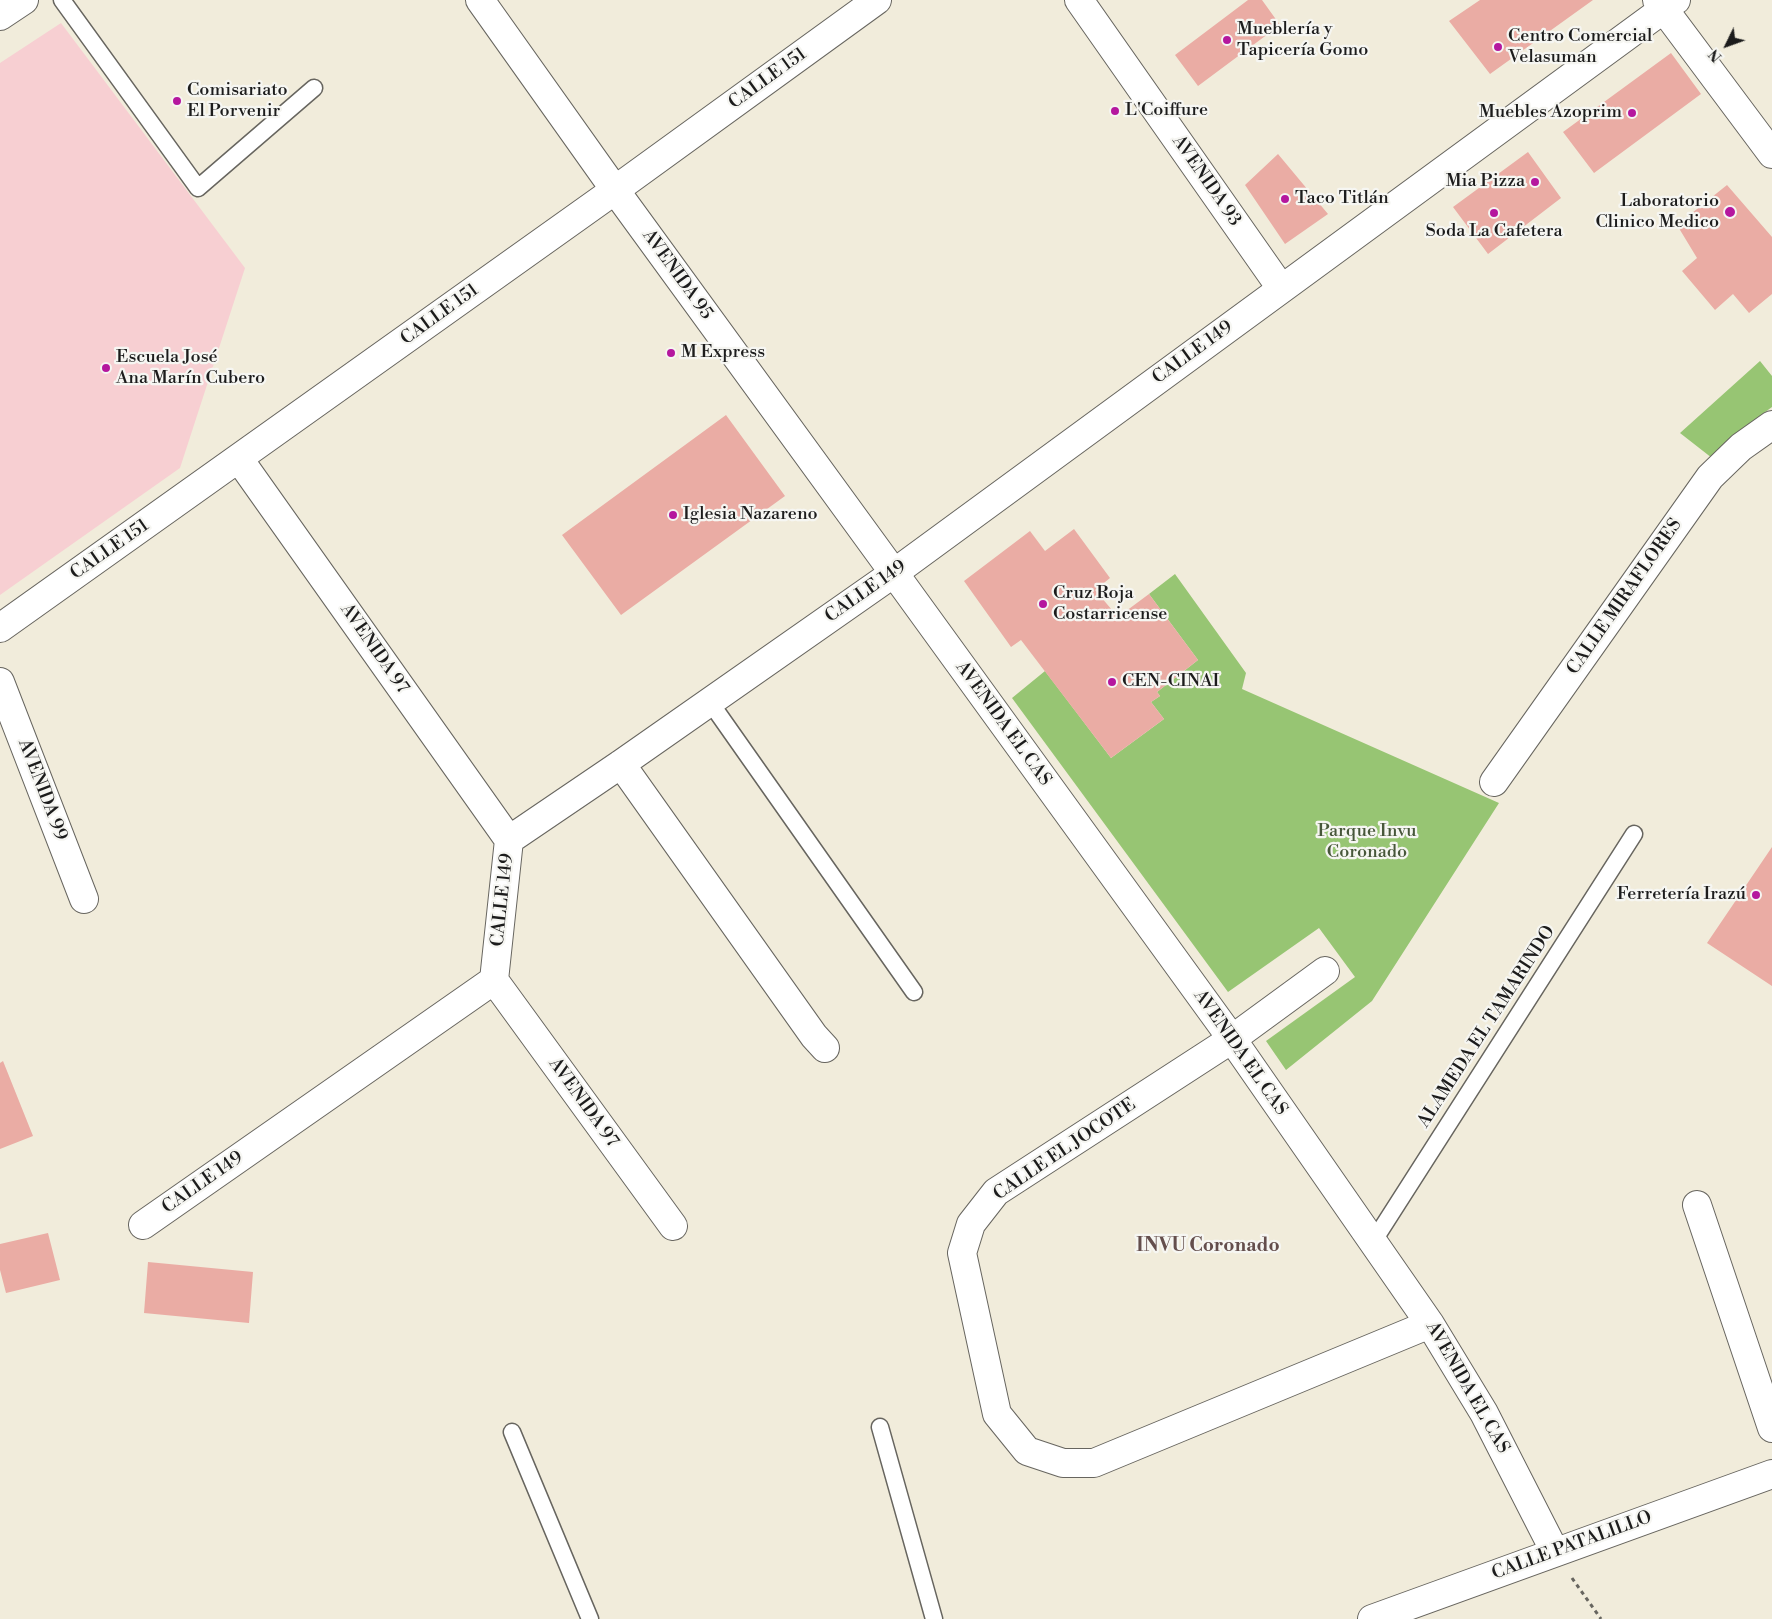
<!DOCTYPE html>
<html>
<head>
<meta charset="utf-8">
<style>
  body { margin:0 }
  #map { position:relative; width:1772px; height:1619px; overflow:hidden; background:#f1ecdb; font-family:"Libre Bodoni",serif }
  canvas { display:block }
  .north { position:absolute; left:1702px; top:20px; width:50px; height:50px; -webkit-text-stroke:4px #f6f6f2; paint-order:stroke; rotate:228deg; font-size:14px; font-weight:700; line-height:20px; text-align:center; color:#1c1c1c }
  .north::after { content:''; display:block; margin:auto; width:18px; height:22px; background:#1c1c1c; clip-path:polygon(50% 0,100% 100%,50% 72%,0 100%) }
</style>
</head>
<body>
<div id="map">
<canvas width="1772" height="1619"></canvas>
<div class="north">N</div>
</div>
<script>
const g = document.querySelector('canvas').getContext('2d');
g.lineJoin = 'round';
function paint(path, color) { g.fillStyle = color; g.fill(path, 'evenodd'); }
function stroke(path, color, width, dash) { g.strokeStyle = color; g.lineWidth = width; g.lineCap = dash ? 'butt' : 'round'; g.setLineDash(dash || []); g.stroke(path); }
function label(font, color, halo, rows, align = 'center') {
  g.font = font + ' "Libre Bodoni",serif'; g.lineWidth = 4.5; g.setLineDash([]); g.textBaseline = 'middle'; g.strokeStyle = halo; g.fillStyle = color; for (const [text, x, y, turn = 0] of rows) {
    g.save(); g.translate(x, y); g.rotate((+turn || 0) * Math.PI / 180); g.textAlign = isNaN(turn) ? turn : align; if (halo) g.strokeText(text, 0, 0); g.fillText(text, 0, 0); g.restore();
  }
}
paint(new Path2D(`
  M 61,23 L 245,268 L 180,468 L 0,595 L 0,63 Z`), '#f7cfd2');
paint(new Path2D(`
  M 1760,361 L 1772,376 L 1772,407 L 1742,429 L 1712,458 L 1680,433 Z
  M 1175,574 L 1246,673 L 1242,689 L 1499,803 L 1372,1001 L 1286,1070 L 1266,1041 L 1355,977 L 1319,928 L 1228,992 L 1012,698 L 1045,671 L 1111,758 L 1164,719 L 1151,702 L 1160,696 L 1157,692 L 1198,660 L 1149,594 Z`), '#97c573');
paint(new Path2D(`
  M 1248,0 L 1262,0 L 1280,25 L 1198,86 L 1175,55 Z
  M 1480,0 L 1593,0 L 1490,74 L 1449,21 Z
  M 1671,53 L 1701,94 L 1594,173 L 1563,132 Z
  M 1528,152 L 1561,198 L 1488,254 L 1453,207 Z
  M 1278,154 L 1328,214 L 1285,244 L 1245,185 Z
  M 1727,185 L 1772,237 L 1772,294 L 1749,313 L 1733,294 L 1715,310 L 1682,271 L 1697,258 L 1677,225 Z
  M 726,415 L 785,496 L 621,615 L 562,535 Z
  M 1074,529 L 1110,578 L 1095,590 L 1118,617 L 1149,594 L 1198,660 L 1157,692 L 1160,696 L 1151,702 L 1164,719 L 1111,758 L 1021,640 L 1011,647 L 964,581 L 1030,531 L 1045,551 Z
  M 1772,847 L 1772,986 L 1707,943 Z
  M 3,1061 L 33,1136 L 0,1149 L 0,1063 Z
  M 48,1233 L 60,1280 L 6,1293 L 0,1270 L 0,1244 Z
  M 148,1262 L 253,1272 L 249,1323 L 144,1313 Z`), '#eaaca4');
const lane = new Path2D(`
  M 62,0 L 198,188 L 314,88
  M 710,702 L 914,992
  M 1373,1242 L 1634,834
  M 880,1427 L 934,1619
  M 512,1432 L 590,1619`);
const street = new Path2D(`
  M 1079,0 L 1281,288
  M 239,459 L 509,840
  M 0,628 L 615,190 L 877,0
  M 0,682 L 84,899
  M 621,764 L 814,1036 L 825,1048
  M 1494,782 L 1710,477 L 1741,447 L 1772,425
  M 1325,971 L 1232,1039 L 996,1192 L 971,1224 L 962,1253 L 997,1414 L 1027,1451 L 1063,1463 L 1094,1463 L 1430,1324
  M 494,980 L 673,1226
  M 1697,1205 L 1772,1428
  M 143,1225 L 494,980 L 509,840 L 621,764 L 894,573 L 1232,1039 L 1430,1324 L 1484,1413 L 1555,1552`);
const secondary = new Path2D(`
  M 480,0 L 615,190 L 894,573 L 1676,0
  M 1657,0 L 1772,154
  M 0,16 L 24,0
  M 1372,1619 L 1772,1474`);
stroke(lane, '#67655f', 19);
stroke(street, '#67655f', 30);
stroke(secondary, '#67655f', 30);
stroke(new Path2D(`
  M 1572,1578 L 1601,1619`), '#67655f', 3, [4, 4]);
stroke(lane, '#fff', 16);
stroke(street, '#fff', 28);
stroke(secondary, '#fff', 28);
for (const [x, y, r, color] of [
  [1227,40,5,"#b5179e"],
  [1498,47,5,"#b5179e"],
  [177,101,5,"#b5179e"],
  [1115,111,5,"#b5179e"],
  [1632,113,5,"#b5179e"],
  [1535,182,5,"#b5179e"],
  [1285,199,5,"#b5179e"],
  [1730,212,6,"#b5179e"],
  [1494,213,5,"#b5179e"],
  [671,353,5,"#b5179e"],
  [106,368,5,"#b5179e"],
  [673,515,5,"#b5179e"],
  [1043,604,5,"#b5179e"],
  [1112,682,5,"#b5179e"],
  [1756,895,5,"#b5179e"]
]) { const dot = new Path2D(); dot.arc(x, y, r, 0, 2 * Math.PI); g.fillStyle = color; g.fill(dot); stroke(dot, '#f6f6f2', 2); }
label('18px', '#1c1c1c', '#f6f6f2', [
  ["Mueblería y",1237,30],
  ["Tapicería Gomo",1237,51],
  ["Centro Comercial",1508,37],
  ["Velasuman",1508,58],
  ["Comisariato",187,91],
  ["El Porvenir",187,112],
  ["L'Coiffure",1125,111],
  ["Muebles Azoprim",1622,113,"right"],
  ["Mia Pizza",1525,182,"right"],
  ["Taco Titlán",1295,199],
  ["Laboratorio",1719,202,"right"],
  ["Clinico Medico",1719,223,"right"],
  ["Soda La Cafetera",1494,232,"center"],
  ["M Express",681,353],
  ["Escuela José",116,358],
  ["Ana Marín Cubero",116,379],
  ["Iglesia Nazareno",683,515],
  ["Cruz Roja",1053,594],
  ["Costarricense",1053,615],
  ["CEN-CINAI",1122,682],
  ["Ferretería Irazú",1746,895,"right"]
], 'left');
label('18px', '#1c1c1c', '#f6f6f2', [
  ["CALLE 151",768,79,-36],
  ["AVENIDA 93",1206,181,55],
  ["AVENIDA 95",677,275,54],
  ["CALLE 151",440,315,-36],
  ["CALLE 149",1193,353,-36],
  ["CALLE 151",110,550,-35],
  ["CALLE 149",866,592,-35],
  ["CALLE MIRAFLORES",1625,597,-55],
  ["AVENIDA 97",374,649,55],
  ["AVENIDA EL CAS",1003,724,54],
  ["AVENIDA 99",42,790,69],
  ["CALLE 149",503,900,-84],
  ["ALAMEDA EL TAMARINDO",1487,1027,-57],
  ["AVENIDA EL CAS",1240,1053,55],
  ["AVENIDA 97",583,1103,54],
  ["CALLE EL JOCOTE",1065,1150,-34],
  ["CALLE 149",203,1183,-35],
  ["AVENIDA EL CAS",1467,1388,60],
  ["CALLE PATALILLO",1572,1546,-20]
]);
label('18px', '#47573a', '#f6f6f2', [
  ["Parque Invu",1367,832],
  ["Coronado",1367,853]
]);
label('bold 19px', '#644e4c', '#f6f6f2', [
  ["INVU Coronado",1208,1246]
]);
</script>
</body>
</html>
